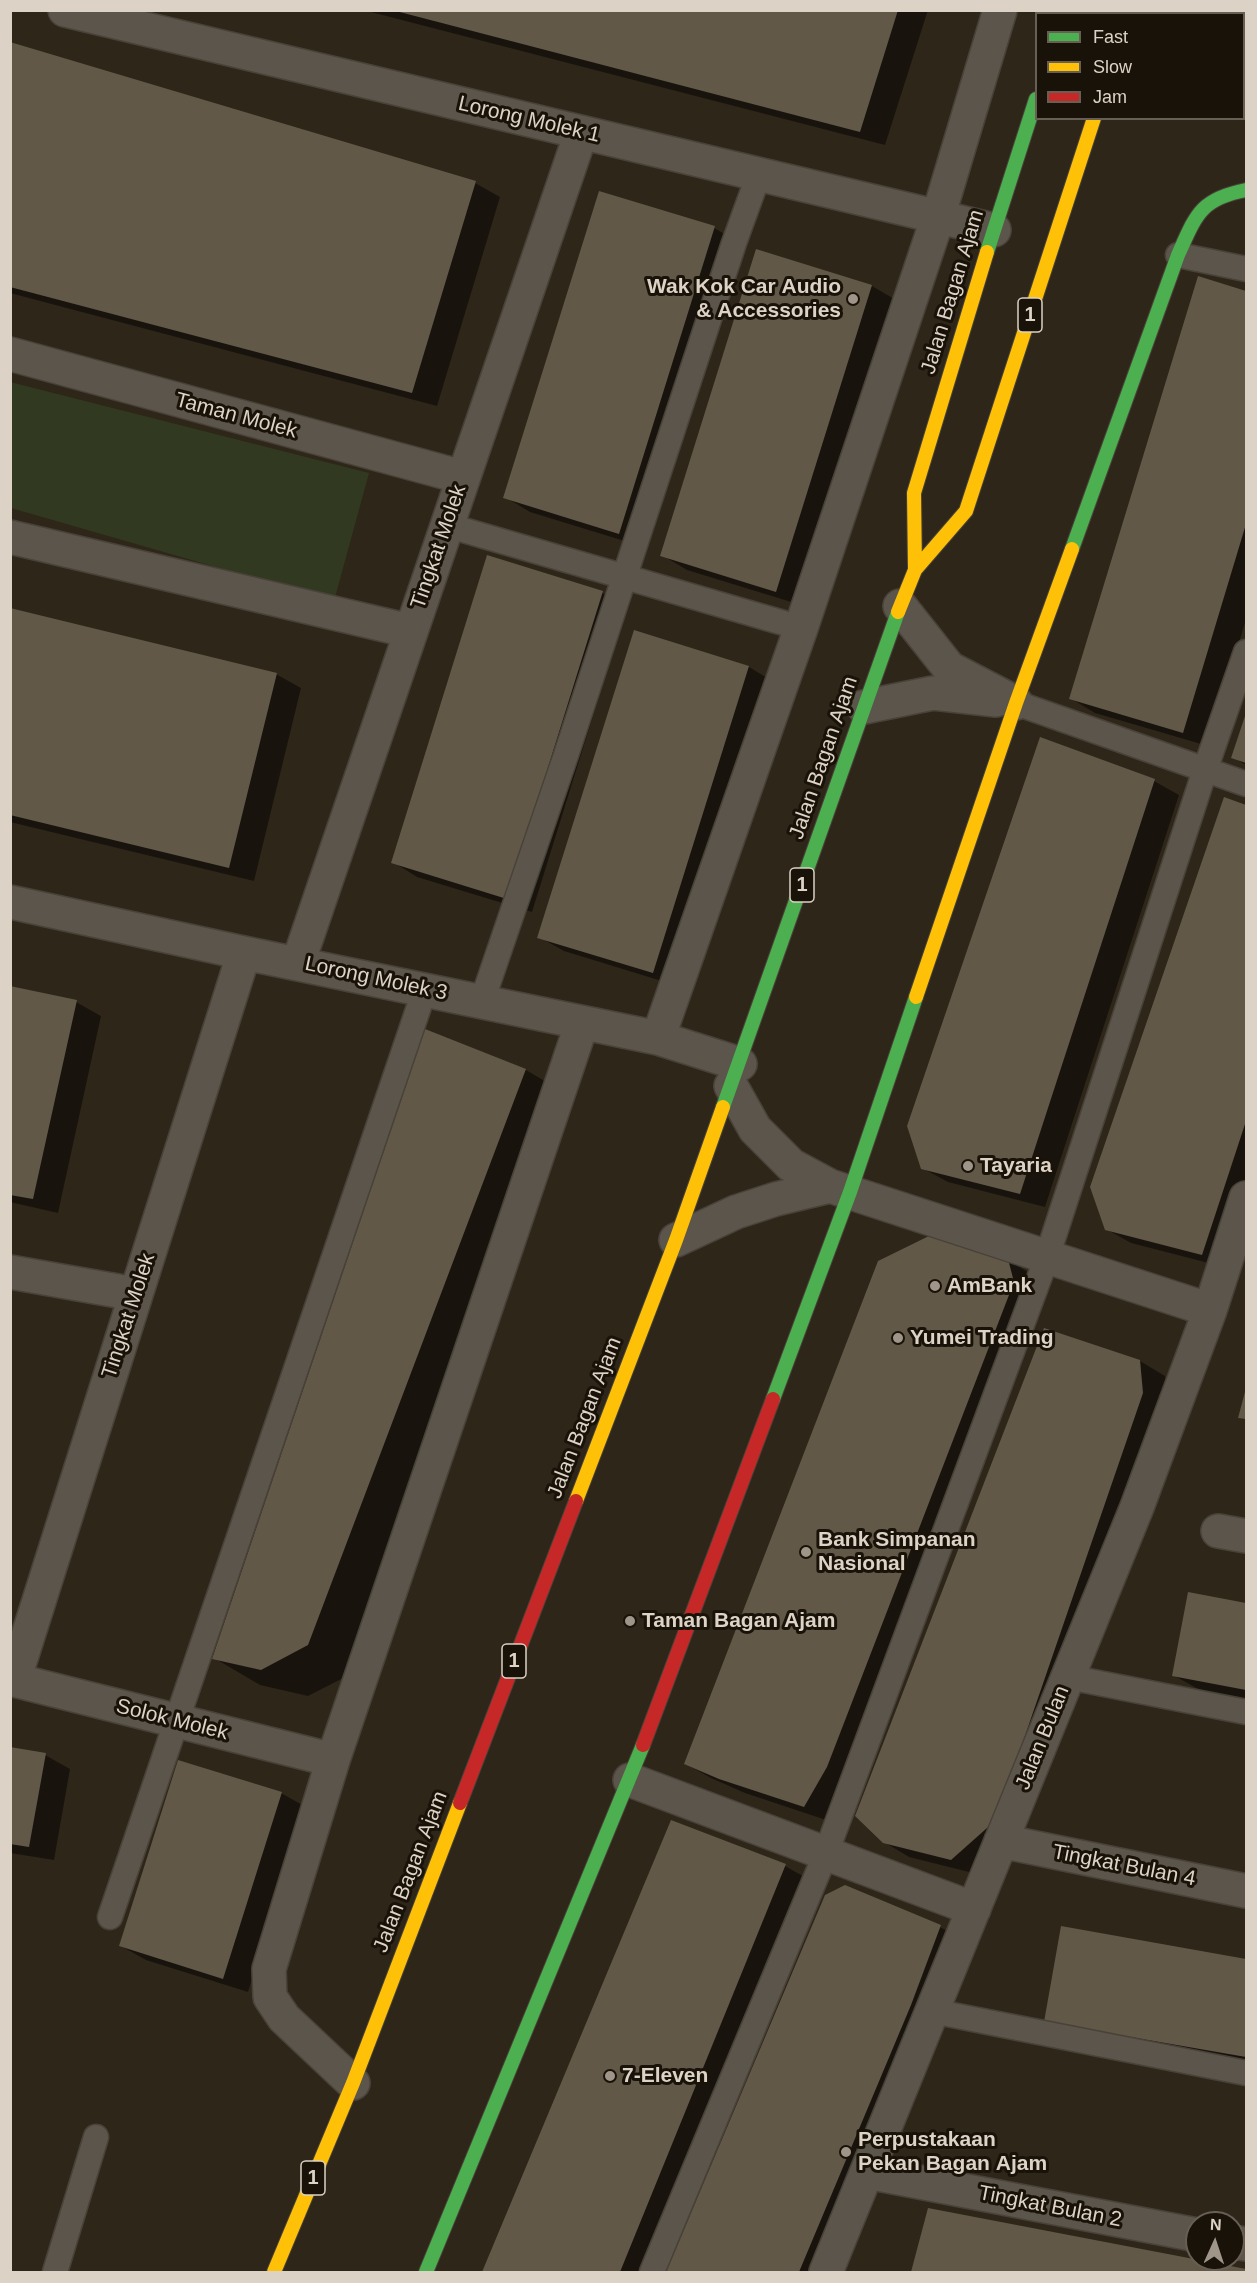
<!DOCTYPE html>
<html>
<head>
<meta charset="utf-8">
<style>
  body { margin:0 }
  #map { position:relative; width:1257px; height:2283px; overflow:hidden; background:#2e2619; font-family:Arial,sans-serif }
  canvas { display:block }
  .frame { position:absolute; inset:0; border:12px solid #dcd2c5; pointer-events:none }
  .legend { position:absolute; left:1035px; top:12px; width:210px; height:108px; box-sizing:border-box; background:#191208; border:2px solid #675f54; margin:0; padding:8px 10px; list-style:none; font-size:18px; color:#dcd2c5 }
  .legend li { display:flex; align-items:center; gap:12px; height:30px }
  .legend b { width:30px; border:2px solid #675f54 }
  .north { position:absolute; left:1185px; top:2211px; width:60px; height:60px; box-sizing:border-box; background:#191208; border:2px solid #675f54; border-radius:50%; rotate:3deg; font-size:16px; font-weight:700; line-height:24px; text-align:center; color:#dcd2c5 }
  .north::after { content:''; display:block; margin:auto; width:21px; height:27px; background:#9f9689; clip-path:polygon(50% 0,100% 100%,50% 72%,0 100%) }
</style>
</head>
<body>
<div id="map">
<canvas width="1257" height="2283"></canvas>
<div class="frame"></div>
<ul class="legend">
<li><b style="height:8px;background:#4caf50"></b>Fast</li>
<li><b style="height:8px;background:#ffc107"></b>Slow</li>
<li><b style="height:8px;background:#c62828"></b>Jam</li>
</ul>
<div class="north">N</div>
</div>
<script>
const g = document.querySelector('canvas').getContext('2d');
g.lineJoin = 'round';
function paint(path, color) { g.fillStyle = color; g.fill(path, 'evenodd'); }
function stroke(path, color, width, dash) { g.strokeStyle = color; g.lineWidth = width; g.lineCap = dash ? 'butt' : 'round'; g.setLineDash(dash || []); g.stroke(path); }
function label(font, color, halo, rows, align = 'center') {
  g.font = font + ' Arial,sans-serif'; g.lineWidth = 6; g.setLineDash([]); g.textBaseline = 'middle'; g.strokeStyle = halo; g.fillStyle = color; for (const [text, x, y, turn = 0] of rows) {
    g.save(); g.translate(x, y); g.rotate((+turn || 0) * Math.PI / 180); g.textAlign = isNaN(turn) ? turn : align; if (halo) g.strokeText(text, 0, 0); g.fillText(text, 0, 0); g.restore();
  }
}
paint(new Path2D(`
  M 10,382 L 369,473 L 334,601 L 11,508 Z`), '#313a20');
paint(new Path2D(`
  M 363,10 L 928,10 L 885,145 Z
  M 10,43 L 475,183 L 500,197 L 437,406 L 10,293 Z
  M 714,228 L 739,242 L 644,547 L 530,512 L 505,497 Z
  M 1199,278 L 1246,293 L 1246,619 L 1208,746 L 1095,713 L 1070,698 Z
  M 872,286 L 896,300 L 801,605 L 687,570 L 662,555 Z
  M 602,593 L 627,607 L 532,912 L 417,877 L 393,862 Z
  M 10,610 L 276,674 L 301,688 L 254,881 L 10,822 Z
  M 635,632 L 749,667 L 774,682 L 678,986 L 564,951 L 539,937 Z
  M 1246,717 L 1246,765 L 1233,757 Z
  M 1154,781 L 1179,795 L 1045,1207 L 948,1182 L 922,1168 Z
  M 1225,799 L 1246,807 L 1246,1210 L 1228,1268 L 1131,1243 L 1106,1229 Z
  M 10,987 L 76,1002 L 101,1016 L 58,1213 L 10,1202 Z
  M 425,1031 L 526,1070 L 572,1097 L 355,1672 L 308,1696 L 260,1685 L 214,1658 Z
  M 1007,1260 L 1033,1275 L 829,1821 L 745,1793 L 711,1778 L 686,1764 Z
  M 1140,1361 L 1165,1376 L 1168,1408 L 977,1874 L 909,1857 L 884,1842 Z
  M 1189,1594 L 1246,1605 L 1246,1698 L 1198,1689 L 1173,1675 Z
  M 10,1749 L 45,1755 L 70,1769 L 54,1860 L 10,1853 Z
  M 281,1793 L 306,1807 L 248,1992 L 146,1960 L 121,1946 Z
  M 671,1821 L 785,1866 L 810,1880 L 651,2272 L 483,2272 Z
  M 826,1896 L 940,1927 L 965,1941 L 830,2272 L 667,2272 Z
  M 1062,1928 L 1246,1960 L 1246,2066 L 1070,2036 Z
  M 929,2210 L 1246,2270 L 1246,2272 L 912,2272 Z`), '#0007');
paint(new Path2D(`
  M 392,10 L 898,10 L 860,132 Z
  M 10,42 L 476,181 L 412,393 L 10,287 Z
  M 599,191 L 715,226 L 619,534 L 503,498 Z
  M 756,249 L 872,285 L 776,592 L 660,556 Z
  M 1198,276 L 1246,291 L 1246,524 L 1183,733 L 1069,699 Z
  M 487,555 L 603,591 L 507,899 L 391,863 Z
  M 10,608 L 277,673 L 229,868 L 10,815 Z
  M 634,630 L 749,666 L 653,973 L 537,938 Z
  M 1246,713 L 1246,763 L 1231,758 Z
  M 1040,737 L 1155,779 L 1020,1194 L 921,1169 L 907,1126 Z
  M 1224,797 L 1246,805 L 1246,1121 L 1202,1255 L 1105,1230 L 1090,1187 Z
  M 10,986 L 77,1000 L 33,1199 L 10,1195 Z
  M 425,1029 L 526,1069 L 308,1645 L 261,1670 L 212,1659 Z
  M 931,1235 L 1008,1259 L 1014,1282 L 827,1767 L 804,1807 L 719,1779 L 684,1764 L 878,1261 Z
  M 1044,1328 L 1140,1360 L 1143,1393 L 996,1820 L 951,1860 L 883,1843 L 855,1816 Z
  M 1246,1388 L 1246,1419 L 1238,1418 Z
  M 1188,1592 L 1246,1603 L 1246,1690 L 1172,1676 Z
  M 10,1747 L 46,1753 L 29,1847 L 10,1844 Z
  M 178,1760 L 282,1792 L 223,1979 L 119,1946 Z
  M 671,1820 L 786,1864 L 620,2272 L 482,2272 Z
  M 845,1885 L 941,1925 L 911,2005 L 799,2272 L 666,2272 L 825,1895 Z
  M 1061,1926 L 1246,1959 L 1246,2057 L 1044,2022 Z
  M 928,2208 L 1246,2269 L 1246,2272 L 911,2272 Z`), '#625848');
const lane = new Path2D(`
  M 1178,255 L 1246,269
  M 446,525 L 801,628
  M 1016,703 L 1246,784
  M 482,1001 L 566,755 L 734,243 L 759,174
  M 1068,1677 L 1246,1712
  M 110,1917 L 425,989
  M 932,2011 L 1246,2073
  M 55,2272 L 96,2137
  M 652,2272 L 826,1853 L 1047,1257 L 1205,770 L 1246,652`);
const street = new Path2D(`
  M 65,10 L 994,230
  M 10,354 L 462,477
  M 10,537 L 410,631
  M 900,606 L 949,668 L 1016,703
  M 864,707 L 933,693 L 996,700
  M 10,902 L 244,953 L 658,1038 L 740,1064
  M 298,963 L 581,133
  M 658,1038 L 801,628 L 938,217 L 1000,10
  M 731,1086 L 755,1129 L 791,1165 L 830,1186 L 1210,1310
  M 676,1240 L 736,1212 L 776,1199 L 830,1186
  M 10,1272 L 135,1294
  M 1218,1531 L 1246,1536
  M 10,1679 L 333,1760
  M 14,1680 L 244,953
  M 630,1780 L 974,1909
  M 1001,1841 L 1246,1891
  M 353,2083 L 284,2018 L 270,1997 L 269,1969 L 333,1760 L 582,1023
  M 867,2172 L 1197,2235
  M 1233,2242 L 1246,2244
  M 826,2272 L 1137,1507 L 1210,1310 L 1246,1198`);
const fast = new Path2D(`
  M 1064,14 L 1065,10
  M 1128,14 L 1129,10
  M 987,252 L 1036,99
  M 1072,549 L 1178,255 C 1196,215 1200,199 1246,190
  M 723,1107 L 898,612
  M 773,1399 L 850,1192 L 916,997
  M 426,2272 L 643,1745`);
const slow = new Path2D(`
  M 915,570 L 914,493 L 987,252
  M 898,612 L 915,570 L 966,511 L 1094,118
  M 916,997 L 1016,703 L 1072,549
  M 576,1501 L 676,1240 L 723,1107
  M 274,2272 L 353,2083 L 460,1803`);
const jam = new Path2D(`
  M 643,1745 L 773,1399
  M 460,1803 L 576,1501`);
stroke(lane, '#494239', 27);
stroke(street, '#494239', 36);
stroke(fast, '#494239', 16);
stroke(slow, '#494239', 16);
stroke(jam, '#494239', 16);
stroke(lane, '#5b554b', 24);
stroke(street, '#5b554b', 33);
stroke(fast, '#4caf50', 14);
stroke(slow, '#ffc107', 14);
stroke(jam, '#c62828', 14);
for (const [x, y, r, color] of [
  [853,299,6,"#9f9689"],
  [968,1166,6,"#9f9689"],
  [935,1286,6,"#9f9689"],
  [898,1338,6,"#9f9689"],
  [806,1552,6,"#9f9689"],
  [630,1621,6,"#9f9689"],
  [610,2076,6,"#9f9689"],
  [846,2152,6,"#9f9689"]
]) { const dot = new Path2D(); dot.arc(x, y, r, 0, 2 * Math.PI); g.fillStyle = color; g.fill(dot); stroke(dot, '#191208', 2); }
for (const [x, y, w] of [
  [1030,315,24],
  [802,885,24],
  [514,1661,24],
  [313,2178,24]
]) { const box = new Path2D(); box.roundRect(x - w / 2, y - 17, w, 34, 4.5); g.fillStyle = '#191208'; g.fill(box); stroke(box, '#dcd2c5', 1.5); }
label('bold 20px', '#dcd2c5', null, [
  ["1",1030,315],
  ["1",802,885],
  ["1",514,1661],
  ["1",313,2178]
]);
label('21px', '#dcd2c5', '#191208', [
  ["Lorong Molek 1",529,120,13],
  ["Jalan Bagan Ajam",953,292,-73],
  ["Taman Molek",236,416,15],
  ["Tingkat Molek",439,547,-71],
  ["Jalan Bagan Ajam",824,758,-71],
  ["Lorong Molek 3",376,979,12],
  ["Tingkat Molek",129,1316,-72],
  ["Jalan Bagan Ajam",585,1418,-69],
  ["Solok Molek",172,1720,14],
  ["Jalan Bulan",1043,1738,-68],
  ["Tingkat Bulan 4",1124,1866,11],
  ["Jalan Bagan Ajam",411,1872,-69],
  ["Tingkat Bulan 2",1050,2207,11]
]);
label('bold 21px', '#dcd2c5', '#191208', [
  ["Wak Kok Car Audio",841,287,"right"],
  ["& Accessories",841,311,"right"],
  ["Tayaria",980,1166],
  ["AmBank",947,1286],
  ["Yumei Trading",910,1338],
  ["Bank Simpanan",818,1540],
  ["Nasional",818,1564],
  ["Taman Bagan Ajam",642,1621],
  ["7-Eleven",622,2076],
  ["Perpustakaan",858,2140],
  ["Pekan Bagan Ajam",858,2164]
], 'left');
</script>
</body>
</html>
